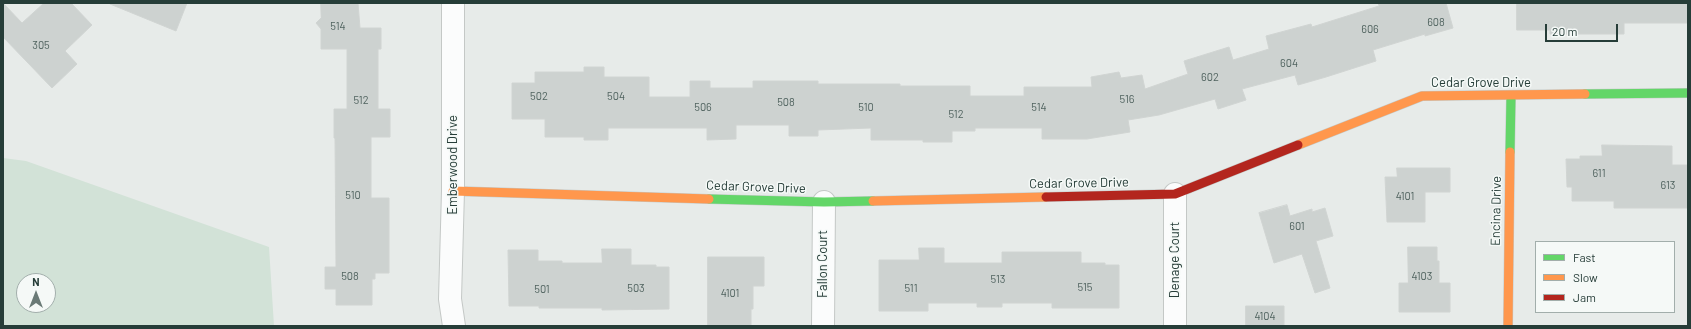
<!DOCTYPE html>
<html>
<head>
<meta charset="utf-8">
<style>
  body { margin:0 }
  #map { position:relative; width:1691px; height:329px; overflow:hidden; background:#e7ebe9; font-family:Barlow,sans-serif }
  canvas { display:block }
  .frame { position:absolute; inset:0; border:4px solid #263d38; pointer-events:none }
  .legend { position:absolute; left:1535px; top:241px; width:140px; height:72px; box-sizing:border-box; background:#f5f9f7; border:1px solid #a2aeab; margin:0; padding:5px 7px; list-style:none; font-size:12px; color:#263d38 }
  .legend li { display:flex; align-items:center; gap:8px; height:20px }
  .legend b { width:20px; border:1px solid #a2aeab }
  .north { position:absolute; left:16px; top:273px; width:40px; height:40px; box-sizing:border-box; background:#f5f9f7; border:1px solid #a2aeab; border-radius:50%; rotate:0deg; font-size:11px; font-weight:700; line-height:16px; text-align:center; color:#263d38 }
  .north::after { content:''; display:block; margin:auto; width:14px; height:18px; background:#6a7a76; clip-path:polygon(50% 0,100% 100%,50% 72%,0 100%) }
  .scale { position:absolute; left:1545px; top:24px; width:73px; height:18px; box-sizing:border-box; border:2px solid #263d38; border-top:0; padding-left:5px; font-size:12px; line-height:14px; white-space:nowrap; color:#263d38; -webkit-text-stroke:3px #f5f9f7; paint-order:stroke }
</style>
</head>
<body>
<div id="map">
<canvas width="1691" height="329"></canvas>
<div class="frame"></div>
<ul class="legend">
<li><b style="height:5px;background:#63d668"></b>Fast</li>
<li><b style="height:5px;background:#ff974d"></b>Slow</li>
<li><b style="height:5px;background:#b3261e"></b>Jam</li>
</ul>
<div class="north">N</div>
<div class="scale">20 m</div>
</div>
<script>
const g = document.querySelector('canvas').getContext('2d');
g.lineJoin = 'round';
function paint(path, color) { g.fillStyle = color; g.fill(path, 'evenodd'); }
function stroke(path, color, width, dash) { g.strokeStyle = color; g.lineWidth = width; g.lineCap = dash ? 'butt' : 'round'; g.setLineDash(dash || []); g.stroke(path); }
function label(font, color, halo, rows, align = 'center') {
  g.font = font + ' Barlow,sans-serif'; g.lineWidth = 3; g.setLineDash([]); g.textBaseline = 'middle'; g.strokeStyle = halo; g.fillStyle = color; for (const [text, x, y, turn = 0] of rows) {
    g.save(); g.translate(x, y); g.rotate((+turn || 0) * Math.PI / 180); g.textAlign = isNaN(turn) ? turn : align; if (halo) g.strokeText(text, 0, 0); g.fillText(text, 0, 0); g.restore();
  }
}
paint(new Path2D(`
  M 3,158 L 26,161 L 269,247 L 274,326 L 3,326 ZM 24,281 L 48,281 L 48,305 L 24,305 Z`), '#d2e2d7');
const building = new Path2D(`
  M 3,3 L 22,23 L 44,3 L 71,3 L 92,25 L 65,51 L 77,64 L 52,88 L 3,37 Z
  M 110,3 L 187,3 L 176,31 L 110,4 Z
  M 321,3 L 358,3 L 360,28 L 381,28 L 381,49 L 378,49 L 378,109 L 390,109 L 390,137 L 371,137 L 371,198 L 389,198 L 389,273 L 375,273 L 375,279 L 372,279 L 372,305 L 336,305 L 336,289 L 325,289 L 325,267 L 336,267 L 335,138 L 334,138 L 334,109 L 347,109 L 347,49 L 321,49 L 321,29 L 316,23 L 321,18 Z
  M 1378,3 L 1446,3 L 1453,28 L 1425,36 L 1425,34 L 1373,50 L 1376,61 L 1326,77 L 1298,85 L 1295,75 L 1242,89 L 1246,100 L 1218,109 L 1215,99 L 1159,115 L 1128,120 L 1130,132 L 1087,139 L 1042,139 L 1042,128 L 975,128 L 975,131 L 952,131 L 952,142 L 923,142 L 923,140 L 871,140 L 871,128 L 818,130 L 818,136 L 789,136 L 789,125 L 736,125 L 736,139 L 707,140 L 707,128 L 608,128 L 608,140 L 584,140 L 584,137 L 545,137 L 545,119 L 512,119 L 512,83 L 535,83 L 535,72 L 584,72 L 584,67 L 604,67 L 604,77 L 649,77 L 649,97 L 690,97 L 690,81 L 710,81 L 710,88 L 753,88 L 753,81 L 818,81 L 818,84 L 900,84 L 900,86 L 970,86 L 970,96 L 1024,96 L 1024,87 L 1092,87 L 1091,77 L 1119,72 L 1121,78 L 1142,75 L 1145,89 L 1188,74 L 1184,61 L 1229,47 L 1233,60 L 1269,49 L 1266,36 L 1311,24 L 1312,27 L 1379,6 Z
  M 1517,3 L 1688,3 L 1688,23 L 1624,23 L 1624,34 L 1550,34 L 1550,30 L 1517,30 Z
  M 1602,145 L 1672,146 L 1672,165 L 1688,165 L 1688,208 L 1614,208 L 1614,201 L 1572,201 L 1572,187 L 1567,187 L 1566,159 L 1580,159 L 1580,156 L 1602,156 Z
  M 1397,168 L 1450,168 L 1450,192 L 1425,192 L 1425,222 L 1387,222 L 1385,177 L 1397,177 Z
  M 1287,205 L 1290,216 L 1312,209 L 1312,212 L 1325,208 L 1333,236 L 1316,241 L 1330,288 L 1315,293 L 1302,254 L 1274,263 L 1259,213 Z
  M 1408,247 L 1437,247 L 1437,261 L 1439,261 L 1439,283 L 1450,283 L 1450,312 L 1399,312 L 1399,283 L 1408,283 Z
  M 919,248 L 944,248 L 944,263 L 1002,263 L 1002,252 L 1081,252 L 1081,263 L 1105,263 L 1105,265 L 1119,265 L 1119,308 L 1052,308 L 1052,303 L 1002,303 L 1002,307 L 977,307 L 977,303 L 928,303 L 928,311 L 879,311 L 879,260 L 919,260 Z
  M 602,249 L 631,249 L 631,265 L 656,265 L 656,267 L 669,267 L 669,309 L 602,310 L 602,308 L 539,308 L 539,306 L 509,306 L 508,250 L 538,250 L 538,261 L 562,261 L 562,263 L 602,263 Z
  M 708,257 L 764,257 L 764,286 L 753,286 L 753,309 L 751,309 L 751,326 L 708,326 Z
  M 1246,306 L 1284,306 L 1284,326 L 1246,326 Z`);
paint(building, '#cdd2d0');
stroke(building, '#d0d4d2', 1);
const street = new Path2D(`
  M 453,3 L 453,191 L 450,299 L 454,326
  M 1175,194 L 1175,326
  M 823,326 L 824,202`);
const fast = new Path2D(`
  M 1585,94 L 1688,93
  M 1510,152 L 1511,96
  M 709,199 L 824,202 L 873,201`);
const slow = new Path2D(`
  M 1298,145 L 1422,96 L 1585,94
  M 453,191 L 709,199
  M 873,201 L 1046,197
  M 1508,326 L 1510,152`);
const jam = new Path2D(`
  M 1046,197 L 1175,194 L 1298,145`);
stroke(street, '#c4c8c6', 24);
stroke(fast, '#c4c9c7', 10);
stroke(slow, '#c4c9c7', 10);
stroke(jam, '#c4c9c7', 10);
stroke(street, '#fbfcfc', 22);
stroke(fast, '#63d668', 9);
stroke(slow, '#ff974d', 9);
stroke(jam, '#b3261e', 9);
label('11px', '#50635f', null, [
  ["608",1436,22],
  ["514",338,26],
  ["606",1370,29],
  ["305",41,45],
  ["604",1289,63],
  ["602",1210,77],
  ["502",539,96],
  ["504",616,96],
  ["516",1127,99],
  ["512",361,100],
  ["508",786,102],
  ["506",703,107],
  ["510",866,107],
  ["514",1039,107],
  ["512",956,114],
  ["611",1599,173],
  ["613",1668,185],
  ["510",353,195],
  ["4101",1405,196],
  ["601",1297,226],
  ["508",350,276],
  ["4103",1422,276],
  ["513",998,279],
  ["515",1085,287],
  ["503",636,288],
  ["511",911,288],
  ["501",542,289],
  ["4101",730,293],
  ["4104",1265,316]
]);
label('13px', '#263d38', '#f5f9f7', [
  ["Cedar Grove Drive",1481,83],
  ["Emberwood Drive",453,165,-90],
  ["Cedar Grove Drive",1079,183,-1],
  ["Cedar Grove Drive",756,187,2],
  ["Encina Drive",1496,211,-89],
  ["Denage Court",1175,260,-90],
  ["Fallon Court",823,264,-90]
]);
</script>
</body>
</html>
